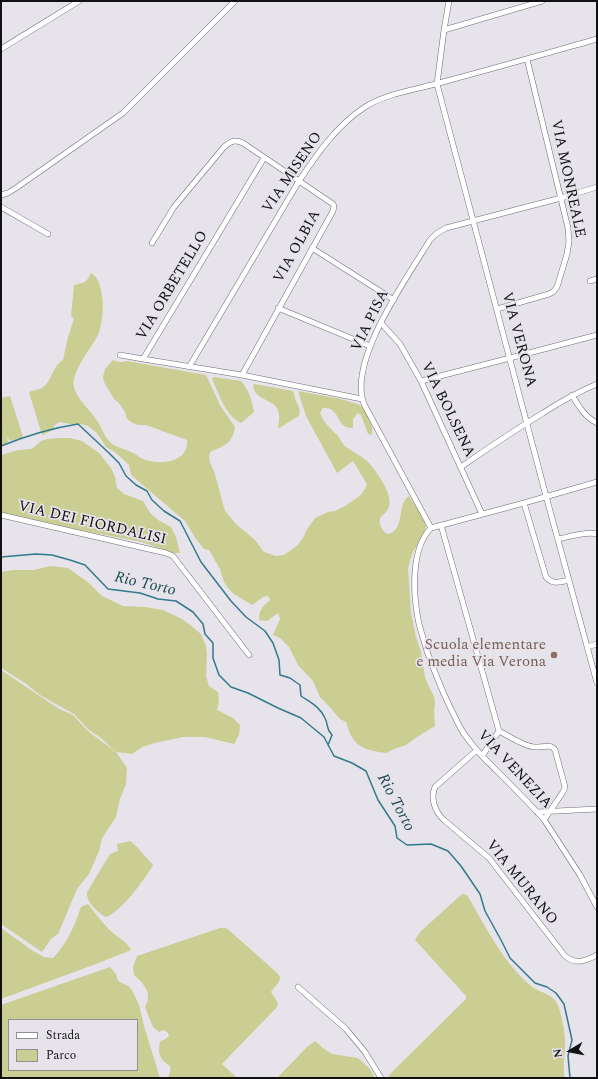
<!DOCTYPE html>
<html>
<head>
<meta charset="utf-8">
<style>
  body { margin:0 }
  #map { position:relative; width:598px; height:1079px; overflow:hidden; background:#e6e3eb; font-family:Spectral,serif }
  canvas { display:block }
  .frame { position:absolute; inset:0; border:2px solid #111012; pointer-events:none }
  .legend { position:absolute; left:8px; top:1019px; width:130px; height:52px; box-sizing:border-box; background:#e6e3eb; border:1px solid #918f94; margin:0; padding:5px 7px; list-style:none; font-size:12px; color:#111012 }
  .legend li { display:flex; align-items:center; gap:8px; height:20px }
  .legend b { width:20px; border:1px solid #918f94 }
  .north { position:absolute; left:550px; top:1031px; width:40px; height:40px; -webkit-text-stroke:3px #e6e3eb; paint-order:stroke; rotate:260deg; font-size:11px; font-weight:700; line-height:16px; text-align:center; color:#111012 }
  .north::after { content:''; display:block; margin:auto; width:14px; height:18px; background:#111012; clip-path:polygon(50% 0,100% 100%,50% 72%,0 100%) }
</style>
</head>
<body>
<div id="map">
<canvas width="598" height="1079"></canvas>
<div class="frame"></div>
<ul class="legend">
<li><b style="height:5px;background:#fff"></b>Strada</li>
<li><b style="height:11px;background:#cace92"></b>Parco</li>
</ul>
<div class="north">N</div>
</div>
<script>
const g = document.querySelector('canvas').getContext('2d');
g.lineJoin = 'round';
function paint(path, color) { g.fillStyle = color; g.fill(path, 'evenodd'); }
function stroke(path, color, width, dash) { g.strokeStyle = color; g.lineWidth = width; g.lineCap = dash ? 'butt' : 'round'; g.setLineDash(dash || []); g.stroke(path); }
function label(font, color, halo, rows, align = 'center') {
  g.font = font + ' Spectral,serif'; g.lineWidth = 3.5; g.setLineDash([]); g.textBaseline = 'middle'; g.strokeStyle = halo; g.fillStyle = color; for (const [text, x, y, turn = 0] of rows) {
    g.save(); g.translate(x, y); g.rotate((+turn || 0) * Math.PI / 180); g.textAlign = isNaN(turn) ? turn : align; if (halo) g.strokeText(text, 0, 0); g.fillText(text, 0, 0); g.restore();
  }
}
paint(new Path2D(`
  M 91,273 C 98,278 99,282 101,290 C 104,304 103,319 99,332 C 94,346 70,371 74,387 C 77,399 89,409 96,419 C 101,426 104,437 111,443 C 117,448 126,449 133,453 C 137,455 141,459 146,460 C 162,465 189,462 187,440 L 146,425 L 138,425 L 133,423 L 127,419 L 125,412 L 119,403 L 114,399 L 104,382 L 103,377 L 105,369 L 113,360 C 118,362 121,363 127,361 L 206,375 L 220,405 L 235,427 C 232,445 224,445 210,452 L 209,457 L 210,463 L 214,471 L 225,511 L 236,524 L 255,540 L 264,552 L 276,556 L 284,555 L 298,545 L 304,536 L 306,531 L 315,518 L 328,512 L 335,511 L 345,506 L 361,495 L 365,489 L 367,484 L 353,461 L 337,473 L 306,416 L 298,391 L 341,399 L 360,405 L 364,409 L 367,413 L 372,427 L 372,435 L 368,434 L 361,415 L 358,413 L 353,419 L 353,428 C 334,428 342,407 323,408 L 320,413 C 324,423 330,428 337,435 C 340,438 342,444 346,447 C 353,452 360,455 367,461 C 375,469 393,494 389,506 C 388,511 383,515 380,518 C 379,525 381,529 387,534 L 392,533 C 394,531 397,528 398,526 C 402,516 400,502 409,496 L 420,513 L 426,526 L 424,534 L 412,554 L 408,568 L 411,613 L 416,637 L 421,652 L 425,677 L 429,687 L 434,696 L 435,703 L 434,711 L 435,726 L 417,737 L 406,745 L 394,749 L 386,753 C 374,751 359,750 352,737 C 349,733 348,727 346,722 L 340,719 L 327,704 L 320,697 L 313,681 L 298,665 L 289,647 L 280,638 L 273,635 L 280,619 L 278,613 L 267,621 L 259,620 C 259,610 262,607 270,600 L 268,596 L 263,597 L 252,605 L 234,594 L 228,588 L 224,582 L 220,569 L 209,550 L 204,549 L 196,539 L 185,521 L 131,475 L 129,465 L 116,453 L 106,447 L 101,439 L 96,432 L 88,426 L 81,424 L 75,425 L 65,423 L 59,422 L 55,425 L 51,431 L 42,435 L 29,392 C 33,390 38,390 42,388 C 52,382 52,366 63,360 L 68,337 L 74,319 L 71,316 L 74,285 C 84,283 87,282 91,273 Z
  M 214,377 L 241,381 C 249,390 252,401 254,412 L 241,423 C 225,415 220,396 212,379 Z
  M 254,384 L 293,391 L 296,401 L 300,410 L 299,416 L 279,428 L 278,427 C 286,395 257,406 253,386 Z
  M 10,396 L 23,437 L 10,441 L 7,437 L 3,425 L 8,441 L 7,444 L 1,446 L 1,398 Z
  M 58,438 L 70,438 L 82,441 L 99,453 L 111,468 L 115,477 L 117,488 L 124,494 L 143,501 L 150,513 L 158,520 L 171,527 L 176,537 L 180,553 L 174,553 L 142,542 L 80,530 L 1,512 L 1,455 L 18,450 L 32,449 L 41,441 L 47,439 Z
  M 50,566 L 68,568 L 89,583 L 102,596 L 123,606 L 145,607 L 163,610 L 180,618 L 189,624 L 201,634 L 206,646 L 207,655 L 206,676 L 209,686 L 218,692 L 219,702 L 217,710 L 233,718 L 240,725 L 239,735 L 234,744 L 205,737 L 183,737 L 155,743 L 142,747 L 132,754 L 116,752 L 127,768 L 126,784 L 120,799 L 116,817 L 102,838 L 99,851 L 89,874 L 77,889 L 58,934 L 51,939 L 42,952 L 1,924 L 1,670 L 59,709 L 73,715 L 89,732 L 116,752 L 101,738 L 89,730 L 74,714 L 40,695 L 25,683 L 1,668 L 1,572 L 13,570 L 34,570 Z
  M 130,841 L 136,846 L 153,865 C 146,878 120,913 106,917 C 98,913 86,902 87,892 L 110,854 L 118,851 L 117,844 Z
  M 462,894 L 467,895 C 486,927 502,961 530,985 C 537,992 553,994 557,1003 C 561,1010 566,1037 565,1045 C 565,1056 562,1067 565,1078 L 389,1078 L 389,1075 L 466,999 L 466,996 L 415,940 L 420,932 Z
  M 88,904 C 96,914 103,924 113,933 C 120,939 126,941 131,950 L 96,964 L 1,999 L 1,928 L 33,951 L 44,957 L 53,958 C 68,942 74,927 81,907 Z
  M 220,928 L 226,928 L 230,931 L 276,972 L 280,977 C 280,984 274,986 271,992 L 278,1003 L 277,1007 L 222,1064 L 237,1078 L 168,1078 C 174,1063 169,1068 162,1059 C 158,1055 159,1047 160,1042 C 163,1039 167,1040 169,1035 L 167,1032 L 163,1030 L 159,1032 L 153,1027 L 145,1007 C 153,993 144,984 134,975 L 133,967 L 137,956 Z
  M 110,967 L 116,974 L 118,981 L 128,986 L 132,990 L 139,1005 L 144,1026 L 160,1078 L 1,1078 L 1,1005 ZM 9,1020 L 137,1020 L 137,1070 L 9,1070 Z
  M 315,1041 L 323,1048 L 332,1054 L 358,1058 L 370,1069 L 375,1078 L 277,1078 L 307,1047 Z`), '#cace92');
stroke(new Path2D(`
  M 1,446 C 26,436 52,428 78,424 L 109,453 L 119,463 L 126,476 L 136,485 L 147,491 L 152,500 L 164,511 L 180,521 L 201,562 L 231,601 L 246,617 L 265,631 L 273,643 L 279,660 L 280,675 L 290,678 L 300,685 L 301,696 C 311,703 319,706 325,718 C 329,726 325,727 332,735 L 328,745
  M 1,557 L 36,554 L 52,555 L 70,560 L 85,565 L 108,589 L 140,593 L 158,599 L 176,601 L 193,612 L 203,624 L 205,634 L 213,643 L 213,658 L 219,675 L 231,687 L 248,693 L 278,708 L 301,718 L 324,737 L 334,756 L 352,763 L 366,771 L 378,800 L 395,826 L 397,838 L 407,845 L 431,844 L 448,851 L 461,866 L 480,894 L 485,911 L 501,940 L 510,958 L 535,983 L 547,987 L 556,993 L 564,1004 L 572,1040 L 568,1056 L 570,1078`), '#337a8c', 1.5);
const street = new Path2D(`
  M 449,1 L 444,30 L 437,84 L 546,496 L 597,683
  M 444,30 L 542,1
  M 1,49 L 79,1
  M 264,158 L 143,359 L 242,375 L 362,399
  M 597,187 L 561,198 L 446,228 L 436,234 L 430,240 C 408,276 345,364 365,406 L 431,528 L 524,503 L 597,482
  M 1,195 L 8,193 L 16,188 L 123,113 L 235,1
  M 1,207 L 48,234
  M 152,243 L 174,207 L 224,147 C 231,141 235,139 243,143 L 333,204 L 334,206 L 333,211 L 242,375
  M 312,248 L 394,300
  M 590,281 L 597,279
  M 278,308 L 370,346
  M 497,309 L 549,294 L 553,292 L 557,287 L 567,254 L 569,242 L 568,228 L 527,59
  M 381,323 L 400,344 L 421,381 L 482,514
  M 120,355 L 143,359
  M 189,367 L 299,181 C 317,154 337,125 365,107 C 387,93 415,90 439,83 C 492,69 544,54 597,39
  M 421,381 L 510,358 L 597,335
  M 572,395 C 579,407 585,417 597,423
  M 461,467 C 488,448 515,430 543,413 C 560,402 578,392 597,384
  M 524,503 L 546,577 C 553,585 560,582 569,580
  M 1,515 L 166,553 L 173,556 L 249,655
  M 441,525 L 499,731 L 482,756
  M 431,528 C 411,548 413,592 418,619 C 420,630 424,640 427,651 C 435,673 443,694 454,715 C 458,724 462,732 468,739 C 476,751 487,761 497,771 C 510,784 524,798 537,812 L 543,818 L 580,875 L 597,907
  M 558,539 C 568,537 587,531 597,534
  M 587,647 L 597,644
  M 499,731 C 509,736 523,746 534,747 C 541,748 550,743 555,750 L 564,783 L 565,787 L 563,792 L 544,820
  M 477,750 L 435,787 C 430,798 435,812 444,820 L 489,858 L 565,956 C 576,965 586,961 597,955
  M 537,812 L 597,809
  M 298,987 L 346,1029 L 365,1052 L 381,1078`);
stroke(street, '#6e6b72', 6);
stroke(street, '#fff', 5);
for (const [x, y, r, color] of [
  [554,655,4,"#8d6e63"]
]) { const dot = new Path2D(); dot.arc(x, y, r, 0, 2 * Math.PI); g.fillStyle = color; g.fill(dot); stroke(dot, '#e6e3eb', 1.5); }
label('15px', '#111012', '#e6e3eb', [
  ["VIA MISENO",293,173,-56],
  ["VIA MONREALE",567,179,78],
  ["VIA OLBIA",298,247,-61],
  ["VIA ORBETELLO",173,286,-59],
  ["VIA PISA",371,321,-64],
  ["VIA VERONA",518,340,75],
  ["VIA BOLSENA",447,410,64],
  ["VIA DEI FIORDALISI",92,524,13],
  ["VIA VENEZIA",514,770,47],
  ["VIA MURANO",521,883,51]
]);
label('15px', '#785e54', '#e6e3eb', [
  ["Scuola elementare",546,646],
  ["e media Via Verona",546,663]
], 'right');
label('italic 16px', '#1e4a55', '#e6e3eb', [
  ["Rio Torto",145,585,13],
  ["Rio Torto",395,803,62]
]);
</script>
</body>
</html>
